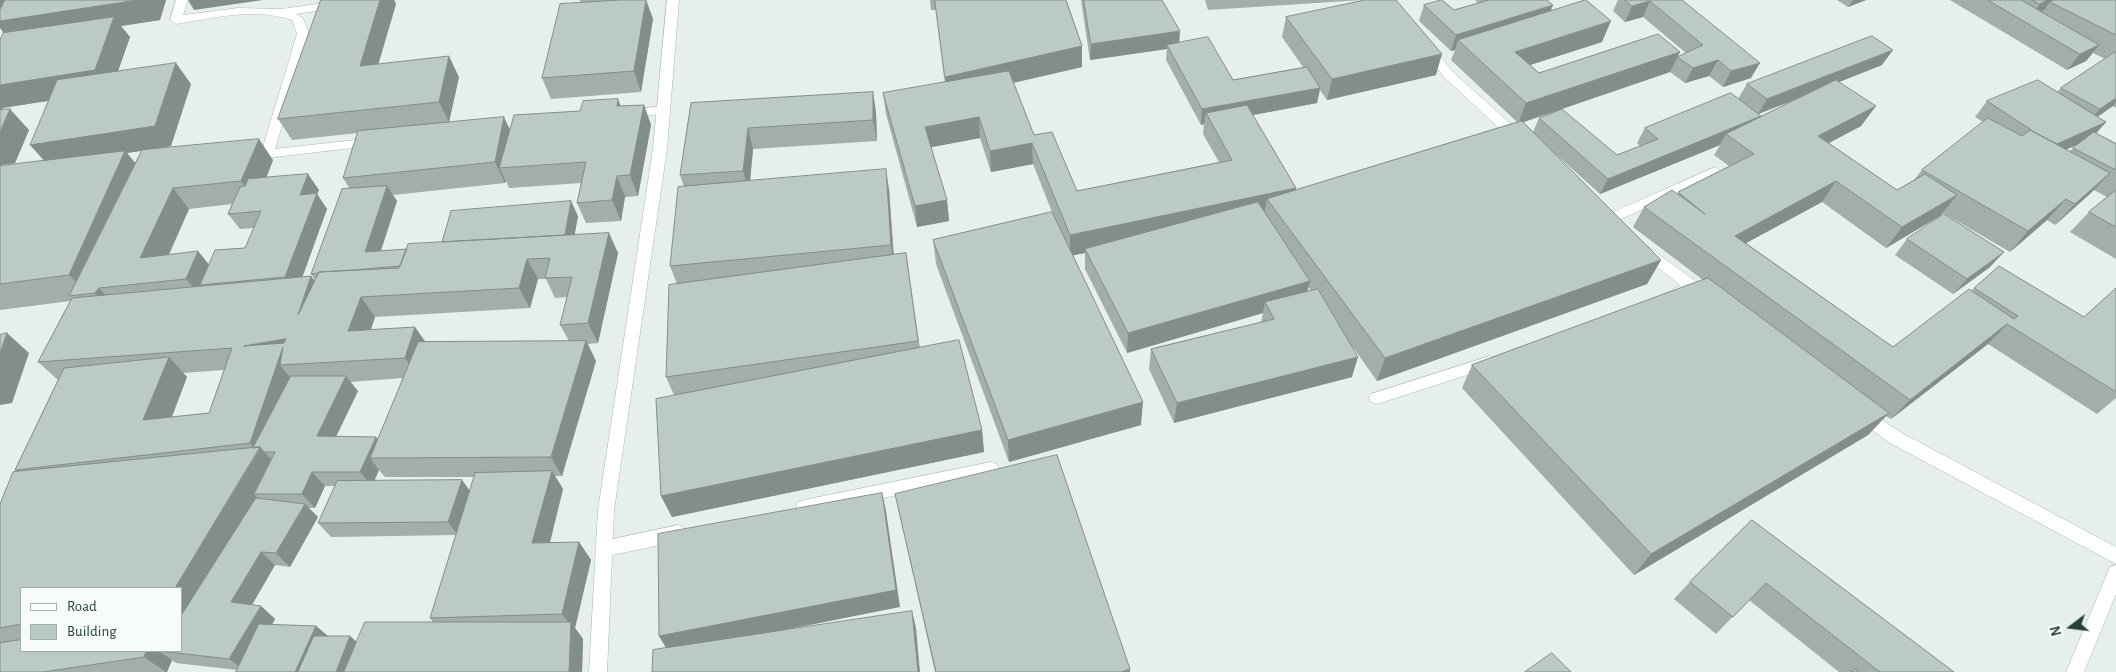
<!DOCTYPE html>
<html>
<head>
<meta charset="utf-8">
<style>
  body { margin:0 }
  #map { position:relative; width:2116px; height:672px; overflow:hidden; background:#e6efeb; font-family:"Alegreya Sans",sans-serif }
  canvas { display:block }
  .legend { position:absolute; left:20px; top:587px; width:162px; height:65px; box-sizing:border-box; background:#f7fbf9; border:1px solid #a3b1ad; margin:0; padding:6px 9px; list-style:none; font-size:15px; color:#24423a }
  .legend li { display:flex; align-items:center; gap:10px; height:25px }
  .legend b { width:25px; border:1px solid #a3b1ad }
  .north { position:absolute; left:2046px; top:602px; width:50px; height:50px; -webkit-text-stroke:4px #f7fbf9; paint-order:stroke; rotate:255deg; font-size:14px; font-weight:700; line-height:20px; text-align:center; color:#24423a }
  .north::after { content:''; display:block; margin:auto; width:18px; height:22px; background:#24423a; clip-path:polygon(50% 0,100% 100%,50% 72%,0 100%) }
</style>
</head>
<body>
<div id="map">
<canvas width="2116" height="672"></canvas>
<ul class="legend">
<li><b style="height:6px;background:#fff"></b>Road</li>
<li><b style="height:14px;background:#bbcac4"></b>Building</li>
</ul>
<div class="north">N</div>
</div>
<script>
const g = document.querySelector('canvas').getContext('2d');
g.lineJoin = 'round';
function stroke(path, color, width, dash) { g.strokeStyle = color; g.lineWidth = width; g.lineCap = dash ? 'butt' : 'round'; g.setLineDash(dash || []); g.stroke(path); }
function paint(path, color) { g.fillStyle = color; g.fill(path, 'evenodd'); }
const street = new Path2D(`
  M 176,0 L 188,0 L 183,15 L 238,8 L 281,9 L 346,0 L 377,0 L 371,3 L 296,14 L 303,18 L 309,34 L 275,149 L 373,138 L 380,142 L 378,145 L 249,160 L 244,159 L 242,156 L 244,153 L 262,150 L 297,34 L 292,20 C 254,7 214,18 176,24 L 170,20 Z
  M 1427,43 L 1431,44 L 1452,71 L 1525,137 L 1526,140 L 1525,143 L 1515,143 L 1444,77 L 1421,47 Z
  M 663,106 L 669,110 L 667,113 L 627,118 L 621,114 L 627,110 Z
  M 1715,167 L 1722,172 L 1720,175 L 1612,223 L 1602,223 L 1593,213 L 1600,208 L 1609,214 Z
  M 1646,245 L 1698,283 L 1700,287 L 1698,291 L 1678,298 L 1673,297 L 1671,293 L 1673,289 L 1681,286 L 1641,254 L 1639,250 L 1641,246 Z
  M 1490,356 L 1495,358 L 1498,362 L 1495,366 L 1377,404 L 1371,402 L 1369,398 L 1371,394 Z
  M 1863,408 L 1902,433 L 2116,547 L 2116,564 L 1890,443 L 1857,419 L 1855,414 L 1857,409 Z
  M 991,462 L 997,464 L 999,469 L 997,474 L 991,476 L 804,514 L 798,512 L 796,507 L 798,502 L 804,500 Z
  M 678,525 L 684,528 L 687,533 L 684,538 L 678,541 L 604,557 L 598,554 L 595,549 L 598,544 L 604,541 Z
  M 2116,565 L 2116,594 L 2084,672 L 2066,672 L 2110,567 Z`);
const secondary = new Path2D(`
  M 667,0 L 679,0 L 667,149 L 614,510 L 607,672 L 589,672 L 598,510 L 653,149 Z`);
stroke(street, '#a8b8b2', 1);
stroke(secondary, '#a4bbb3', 1);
paint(street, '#fff');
paint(secondary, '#fff');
paint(new Path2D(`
  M 0,0 L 166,0 L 160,20 L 121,26 L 130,37 L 118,71 L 191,84 L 171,146 L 158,148 L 273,160 L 266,178 L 319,190 L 317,194 L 327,209 L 302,277 L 311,276 L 314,281 L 315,280 L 311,274 L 350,189 L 343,178 L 358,133 L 292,140 L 278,119 L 321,0 L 394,0 L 396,4 L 378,64 L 459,77 L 449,122 L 510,129 L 580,111 L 621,106 L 644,105 L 651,125 L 638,196 L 625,197 L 621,221 L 586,223 L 577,203 L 581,183 L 509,188 L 506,181 L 505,183 L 393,195 L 397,201 L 381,251 L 407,249 L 578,216 L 574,235 L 609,233 L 618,253 L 598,343 L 588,344 L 596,361 L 562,476 L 555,476 L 563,489 L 550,543 L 579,542 L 591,560 L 575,628 L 583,639 L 582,672 L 236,672 L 237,670 L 176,663 L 172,660 L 167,672 L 0,672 L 0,504 L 17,472 L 15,470 L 58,380 L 38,362 L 70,301 L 0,310 L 0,166 L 44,161 L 48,101 L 2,108 L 29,130 L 15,163 L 0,165 L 0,40 L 4,33 L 0,28 ZM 142,151 L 135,163 L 127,153 ZM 232,204 L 228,214 L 240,229 L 254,228 L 245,248 L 209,265 L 169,255 L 189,209 ZM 538,279 L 546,279 L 555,298 L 567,297 L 560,325 L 569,341 L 425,342 L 371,330 L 375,317 L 530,308 ZM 224,370 L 209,413 L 172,417 L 187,377 L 183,373 ZM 403,378 L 378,439 L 376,437 L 336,437 L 358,391 L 350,382 ZM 379,470 L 385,477 L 474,477 L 470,491 L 462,480 L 374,481 ZM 325,486 L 335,486 L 318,523 L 331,537 L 456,535 L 430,618 L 433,622 L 357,642 L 350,636 L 328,636 L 316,626 L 272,625 L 275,619 L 261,606 L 252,605 L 275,565 L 290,567 L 318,517 L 309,508 L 315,508 ZM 21,588 L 181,588 L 181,651 L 21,651 Z
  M 580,0 L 646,0 L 653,19 L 641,92 L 551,99 L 542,78 L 581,3 Z
  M 930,0 L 1066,0 L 1082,46 L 1082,67 L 1013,83 L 1034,135 L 1077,191 L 1219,162 L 1203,134 L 1204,124 L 1201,125 L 1166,60 L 1167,49 L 1090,60 L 1081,0 L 1162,0 L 1179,42 L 1233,80 L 1303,67 L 1282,37 L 1286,17 L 1436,75 L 1327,100 L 1320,90 L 1317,103 L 1252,115 L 1296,188 L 1296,190 L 1517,122 L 1451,60 L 1455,50 L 1451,51 L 1419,21 L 1424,5 L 1454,10 L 1478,3 L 1475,0 L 1547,0 L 1551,11 L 1602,42 L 1530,65 L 1539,73 L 1680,52 L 1677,57 L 1686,53 L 1643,17 L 1625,22 L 1613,11 L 1618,0 L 1682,0 L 1751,78 L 1723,87 L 1709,76 L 1685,83 L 1670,72 L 1523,122 L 1533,132 L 1539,118 L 1617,155 L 1640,146 L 1637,143 L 1645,128 L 1738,99 L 1747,84 L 1882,65 L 1839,82 L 1861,126 L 1829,143 L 1897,190 L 1914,180 L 1922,170 L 1983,122 L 1975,117 L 1987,101 L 2057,92 L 2061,88 L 2105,59 L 2093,53 L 2086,61 L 2067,70 L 1950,0 L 2116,0 L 2116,108 L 2113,106 L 2097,117 L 2106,122 L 2096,133 L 2116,143 L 2116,259 L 2070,232 L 2089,212 L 2107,197 L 2094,190 L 2055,225 L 2047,220 L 2010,252 L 1943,213 L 1940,216 L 1886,248 L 1822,202 L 1746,243 L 1893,347 L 1971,291 L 1974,288 L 2084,317 L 2116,288 L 2116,398 L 2097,414 L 1988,344 L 1891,419 L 1886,416 L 1868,435 L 1634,575 L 1462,388 L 1472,365 L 1703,280 L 1633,227 L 1644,207 L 1677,194 L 1678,192 L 1729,166 L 1714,155 L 1720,145 L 1600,194 L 1550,149 L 1661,260 L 1647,284 L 1377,381 L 1353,347 L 1352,377 L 1174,423 L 1149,369 L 1151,349 L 1261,322 L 1263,313 L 1127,353 L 1085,269 L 1085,253 L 1073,255 L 1141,425 L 1009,462 L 936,264 L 933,240 L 1052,212 L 1033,164 L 991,172 L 980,138 L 931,147 L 947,200 L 949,221 L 917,227 L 886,114 L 883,93 L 945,83 L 936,10 L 931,10 ZM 1798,99 L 1760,117 L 1761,116 L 1758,114 ZM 2078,144 L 2070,151 L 2066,149 ZM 1309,287 L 1311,291 L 1307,292 Z
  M 1205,0 L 1362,0 L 1208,10 Z
  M 1837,0 L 1866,0 L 1848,7 Z
  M 873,92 L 876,113 L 877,141 L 753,149 L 750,181 L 889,189 L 894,255 L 906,253 L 920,348 L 982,430 L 984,452 L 672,517 L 661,496 L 674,395 L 666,377 L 677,284 L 670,266 L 684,187 L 680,175 L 691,103 Z
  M 1907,239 L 1990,267 L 1953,294 L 1895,255 Z
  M 895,494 L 1130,669 L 1130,672 L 935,672 Z
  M 1752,520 L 1954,672 L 1839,672 L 1749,600 L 1716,634 L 1674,599 L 1690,582 Z`), '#a1aea9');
paint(new Path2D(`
  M 0,0 L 22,0 L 0,10 Z
  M 138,0 L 166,0 L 160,20 L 121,26 L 130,37 L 111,91 L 2,108 L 5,111 L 0,121 L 0,85 L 12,43 L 0,28 L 0,21 Z
  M 188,0 L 263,0 L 194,10 Z
  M 380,0 L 394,0 L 396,4 L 372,86 L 360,66 Z
  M 646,0 L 653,19 L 641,92 L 634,71 Z
  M 1853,0 L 1866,0 L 1848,7 Z
  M 2047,0 L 2056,0 L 2050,2 L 2044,10 L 2028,20 L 2040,4 Z
  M 1650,1 L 1643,17 L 1625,22 L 1632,6 Z
  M 1553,5 L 1547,21 L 1458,40 L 1455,50 L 1451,51 L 1456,35 Z
  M 1611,21 L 1602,42 L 1508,72 L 1515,52 Z
  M 1180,31 L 1179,47 L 1167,45 L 1167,49 L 1090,60 L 1091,44 Z
  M 2099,45 L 2086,61 L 2067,70 L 2080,54 Z
  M 1082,46 L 1082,67 L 947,98 L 945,77 Z
  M 1893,50 L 1882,65 L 1758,114 L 1767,99 Z
  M 1680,52 L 1670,72 L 1518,124 L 1526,103 Z
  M 1442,54 L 1436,75 L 1327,100 L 1332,79 Z
  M 449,56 L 459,77 L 449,122 L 439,102 Z
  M 1718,60 L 1709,76 L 1685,83 L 1693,68 Z
  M 176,63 L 191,84 L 171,146 L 127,153 L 145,175 L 88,294 L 69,275 L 48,165 L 30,145 Z
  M 1760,63 L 1751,78 L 1723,87 L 1731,71 Z
  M 1320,88 L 1317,103 L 1211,123 L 1206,113 L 1204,124 L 1201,125 L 1202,109 Z
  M 873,92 L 876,113 L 877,141 L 873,120 Z
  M 2116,98 L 2116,102 L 2113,106 L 2086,125 L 2100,109 Z
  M 618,99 L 626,120 L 617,106 Z
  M 644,105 L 651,125 L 638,196 L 630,175 Z
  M 1876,106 L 1861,126 L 1804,156 L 1818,136 Z
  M 10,109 L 29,130 L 15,163 L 0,165 L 0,132 Z
  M 1761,116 L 1751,132 L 1726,134 L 1720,145 L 1600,194 L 1608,179 Z
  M 504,117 L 514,138 L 499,168 L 506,181 L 505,183 L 495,162 Z
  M 979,117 L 980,138 L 927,148 L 925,127 Z
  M 2106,122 L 2092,138 L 2041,161 L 2055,145 Z
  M 748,128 L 753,149 L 749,192 L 743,171 Z
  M 259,139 L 273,160 L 257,202 L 241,181 Z
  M 1032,143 L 1033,164 L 991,172 L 990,151 Z
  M 886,169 L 889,189 L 894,266 L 891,245 Z
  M 2110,173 L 2091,193 L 2055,225 L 2075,204 Z
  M 308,174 L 319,190 L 317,194 L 327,209 L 297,292 L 285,277 L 300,195 Z
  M 617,176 L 625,197 L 621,221 L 612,200 Z
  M 1836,181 L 1822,202 L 1722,256 L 1735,236 Z
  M 387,186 L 397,201 L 375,268 L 365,252 Z
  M 173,188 L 189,209 L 158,278 L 140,258 Z
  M 1296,188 L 1292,209 L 1267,199 L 1264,215 L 1085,249 L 1085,253 L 1070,256 L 1070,235 Z
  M 1957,195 L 1940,216 L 1886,248 L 1902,227 Z
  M 2066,199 L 2047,220 L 2010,252 L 2028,231 Z
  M 947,200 L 949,221 L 917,227 L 915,206 Z
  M 571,201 L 578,216 L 572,250 L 565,235 Z
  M 609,233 L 618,253 L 598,343 L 588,323 Z
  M 198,251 L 215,272 L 200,285 L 206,292 L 204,299 L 186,279 Z
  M 2004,252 L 1990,267 L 1953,294 L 1967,279 Z
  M 527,259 L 538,279 L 530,308 L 519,288 Z
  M 1661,260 L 1647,284 L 1377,381 L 1385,358 Z
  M 311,276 L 326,296 L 298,315 Z
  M 1310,281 L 1305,301 L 1265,302 L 1263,313 L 1127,353 L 1128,333 Z
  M 99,288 L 118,308 L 115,313 L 95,293 Z
  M 361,297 L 375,317 L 363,351 L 348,331 Z
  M 2007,324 L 1988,344 L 1891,419 L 1910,400 Z
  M 415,327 L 429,347 L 418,377 L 405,358 Z
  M 7,333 L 29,353 L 12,403 L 0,405 L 0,353 Z
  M 286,339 L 280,365 L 294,382 L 264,452 L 281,469 L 254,494 L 262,502 L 193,620 L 181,611 L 181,588 L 175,588 L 258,452 L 250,443 L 244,346 Z
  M 586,341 L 596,361 L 562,476 L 551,457 Z
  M 169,357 L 187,377 L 163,439 L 143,420 Z
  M 1358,357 L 1352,377 L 1174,423 L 1177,403 Z
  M 346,376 L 358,391 L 329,451 L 317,436 Z
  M 1143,402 L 1141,425 L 1009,462 L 1008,440 Z
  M 1889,413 L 1868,435 L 1634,575 L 1651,554 Z
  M 982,430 L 984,452 L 672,517 L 661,496 Z
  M 376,437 L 387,451 L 370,458 L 379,470 L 372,486 L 360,472 Z
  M 552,471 L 563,489 L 545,561 L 532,543 Z
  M 312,472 L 325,486 L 315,508 L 302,494 Z
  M 462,480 L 472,494 L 458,535 L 448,522 Z
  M 882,493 L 886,511 L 900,607 L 669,653 L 659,636 Z
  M 305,504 L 318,517 L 290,567 L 276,553 Z
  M 579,542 L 591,560 L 575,628 L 583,639 L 582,672 L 569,672 L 570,625 L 562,614 Z
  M 261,552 L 275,565 L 246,615 L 231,602 Z
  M 261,606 L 275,619 L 245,671 L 229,659 Z
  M 912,611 L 916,628 L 920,672 L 918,672 Z
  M 316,626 L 330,638 L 315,672 L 295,672 Z
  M 350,636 L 368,653 L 360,672 L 336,672 Z
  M 146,651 L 175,651 L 159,651 L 172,660 L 167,672 L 166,672 L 144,657 Z
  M 1130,669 L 1130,672 L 1121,672 Z`), '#838d89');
const building = new Path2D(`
  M 5,0 L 138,0 L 0,21 L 0,10 Z
  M 321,0 L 380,0 L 360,66 L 449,56 L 439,102 L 278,119 Z
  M 621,0 L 646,0 L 634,71 L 542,78 L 560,4 Z
  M 935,0 L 1066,0 L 1082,46 L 945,77 Z
  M 1084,0 L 1162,0 L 1180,31 L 1091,44 Z
  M 1365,0 L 1396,0 L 1442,54 L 1332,79 L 1286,17 Z
  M 1442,0 L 1454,10 L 1489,0 L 1547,0 L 1553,5 L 1456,35 L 1424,5 Z
  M 1586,0 L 1611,21 L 1515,52 L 1539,73 L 1658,34 L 1680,52 L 1526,103 L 1458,40 Z
  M 1625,0 L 1682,0 L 1760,63 L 1731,71 L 1718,60 L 1693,68 L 1677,57 L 1703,45 L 1650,1 L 1632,6 Z
  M 1988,0 L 2021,0 L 2099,45 L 2080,54 Z
  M 2032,0 L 2047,0 L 2040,4 Z
  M 2054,0 L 2116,0 L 2116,35 L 2050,2 Z
  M 114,17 L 95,70 L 0,85 L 0,40 L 3,33 Z
  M 1872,36 L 1893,50 L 1767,99 L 1747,84 Z
  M 1208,37 L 1233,80 L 1307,67 L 1320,88 L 1202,109 L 1167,45 Z
  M 2115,52 L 2116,52 L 2116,98 L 2100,109 L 2061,88 Z
  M 176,63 L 155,126 L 30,145 L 57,80 Z
  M 1009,71 L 1034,135 L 1052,132 L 1077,191 L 1232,160 L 1206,113 L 1247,105 L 1296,188 L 1070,235 L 1032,143 L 990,151 L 979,117 L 925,127 L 947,200 L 915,206 L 883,93 Z
  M 1836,80 L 1876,106 L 1818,136 L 1897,190 L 1925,174 L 1957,195 L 1902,227 L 1836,181 L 1735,236 L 1893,347 L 1969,289 L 2014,319 L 2018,316 L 1974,288 L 1999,266 L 2084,317 L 2116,288 L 2116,392 L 2007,324 L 1910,400 L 1644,207 L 1672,190 L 1705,214 L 1678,192 L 1754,154 L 1726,134 Z
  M 2038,80 L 2106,122 L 2057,144 L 2036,133 L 1987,101 Z
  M 873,92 L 873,120 L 748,128 L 743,171 L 680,175 L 691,103 Z
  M 1731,93 L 1761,116 L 1608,179 L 1539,118 L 1562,109 L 1617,155 L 1658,139 L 1645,128 Z
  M 618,99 L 617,106 L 644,105 L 630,175 L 617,176 L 612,200 L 577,203 L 586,162 L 499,168 L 514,115 L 580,111 L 583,101 Z
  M 10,109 L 0,132 L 0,110 Z
  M 504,117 L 495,162 L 343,178 L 358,131 Z
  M 1988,118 L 2022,136 L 2030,130 L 2110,173 L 2075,204 L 2066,199 L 2028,231 L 1922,170 Z
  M 1522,121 L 1661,260 L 1385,358 L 1267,199 Z
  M 2094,132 L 2116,144 L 2116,170 L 2073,148 Z
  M 259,139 L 241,181 L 173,188 L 140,258 L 198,251 L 186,279 L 99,288 L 95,293 L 69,296 L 142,150 Z
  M 125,151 L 69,275 L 0,284 L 0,166 Z
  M 886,169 L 891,245 L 670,266 L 678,187 Z
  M 308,174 L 300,195 L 317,193 L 285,277 L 200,285 L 215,250 L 245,248 L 261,211 L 228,214 L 240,187 L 245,186 L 248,179 Z
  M 387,186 L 365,252 L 407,249 L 400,266 L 353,270 L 319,272 L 318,273 L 311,274 L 342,189 Z
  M 2116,190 L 2116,227 L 2089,212 Z
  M 571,201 L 565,235 L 442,242 L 451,211 Z
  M 1258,202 L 1310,281 L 1128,333 L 1085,249 Z
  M 1052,212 L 1143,402 L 1008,440 L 933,240 Z
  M 1944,214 L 2004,252 L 1967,279 L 1907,239 Z
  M 609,233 L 588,323 L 560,325 L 572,277 L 545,278 L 550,258 L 527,259 L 519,288 L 361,297 L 348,331 L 415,327 L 405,358 L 280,365 L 283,347 L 250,443 L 15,470 L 64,368 L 169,357 L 143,420 L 209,413 L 232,348 L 38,362 L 72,298 L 311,276 L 298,315 L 319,272 L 399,268 L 408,244 ZM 286,339 L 284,343 L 244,346 Z
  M 906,253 L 918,341 L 666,377 L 669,285 Z
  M 1708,278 L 1889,413 L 1651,554 L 1472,365 Z
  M 1318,289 L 1358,357 L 1177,403 L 1151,349 L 1274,319 L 1265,302 Z
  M 7,333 L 0,353 L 0,335 Z
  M 959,340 L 982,430 L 661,496 L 656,399 Z
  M 586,341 L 551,457 L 370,458 L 418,342 Z
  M 291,376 L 346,376 L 317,436 L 376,437 L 360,472 L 312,472 L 302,494 L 254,494 L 275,452 L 264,452 L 260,447 L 253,448 Z
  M 260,447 L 175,588 L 21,588 L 21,624 L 0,628 L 0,504 L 13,472 Z
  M 1057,455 L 1130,669 L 1121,672 L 936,672 L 895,494 Z
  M 552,471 L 532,543 L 579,542 L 562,614 L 430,618 L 475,473 Z
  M 462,480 L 448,522 L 318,523 L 337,481 Z
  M 882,493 L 896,590 L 659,636 L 658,534 Z
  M 256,498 L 305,504 L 276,553 L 261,552 L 231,602 L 261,606 L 229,659 L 159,651 L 181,651 L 181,616 Z
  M 1752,520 L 1954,672 L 1880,672 L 1766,583 L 1733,617 L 1690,582 Z
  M 912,611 L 918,672 L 652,672 L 653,650 Z
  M 365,622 L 571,622 L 569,672 L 344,672 Z
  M 259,624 L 316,626 L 295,672 L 236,672 Z
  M 314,636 L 350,636 L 336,672 L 298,672 Z
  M 21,640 L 21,651 L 146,651 L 144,657 L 43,672 L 0,672 L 0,643 Z
  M 1552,653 L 1571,672 L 1525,672 Z
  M 1855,669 L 1859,672 L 1852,672 Z`);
paint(building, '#bbcac4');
stroke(building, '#838d89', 1);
</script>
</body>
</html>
